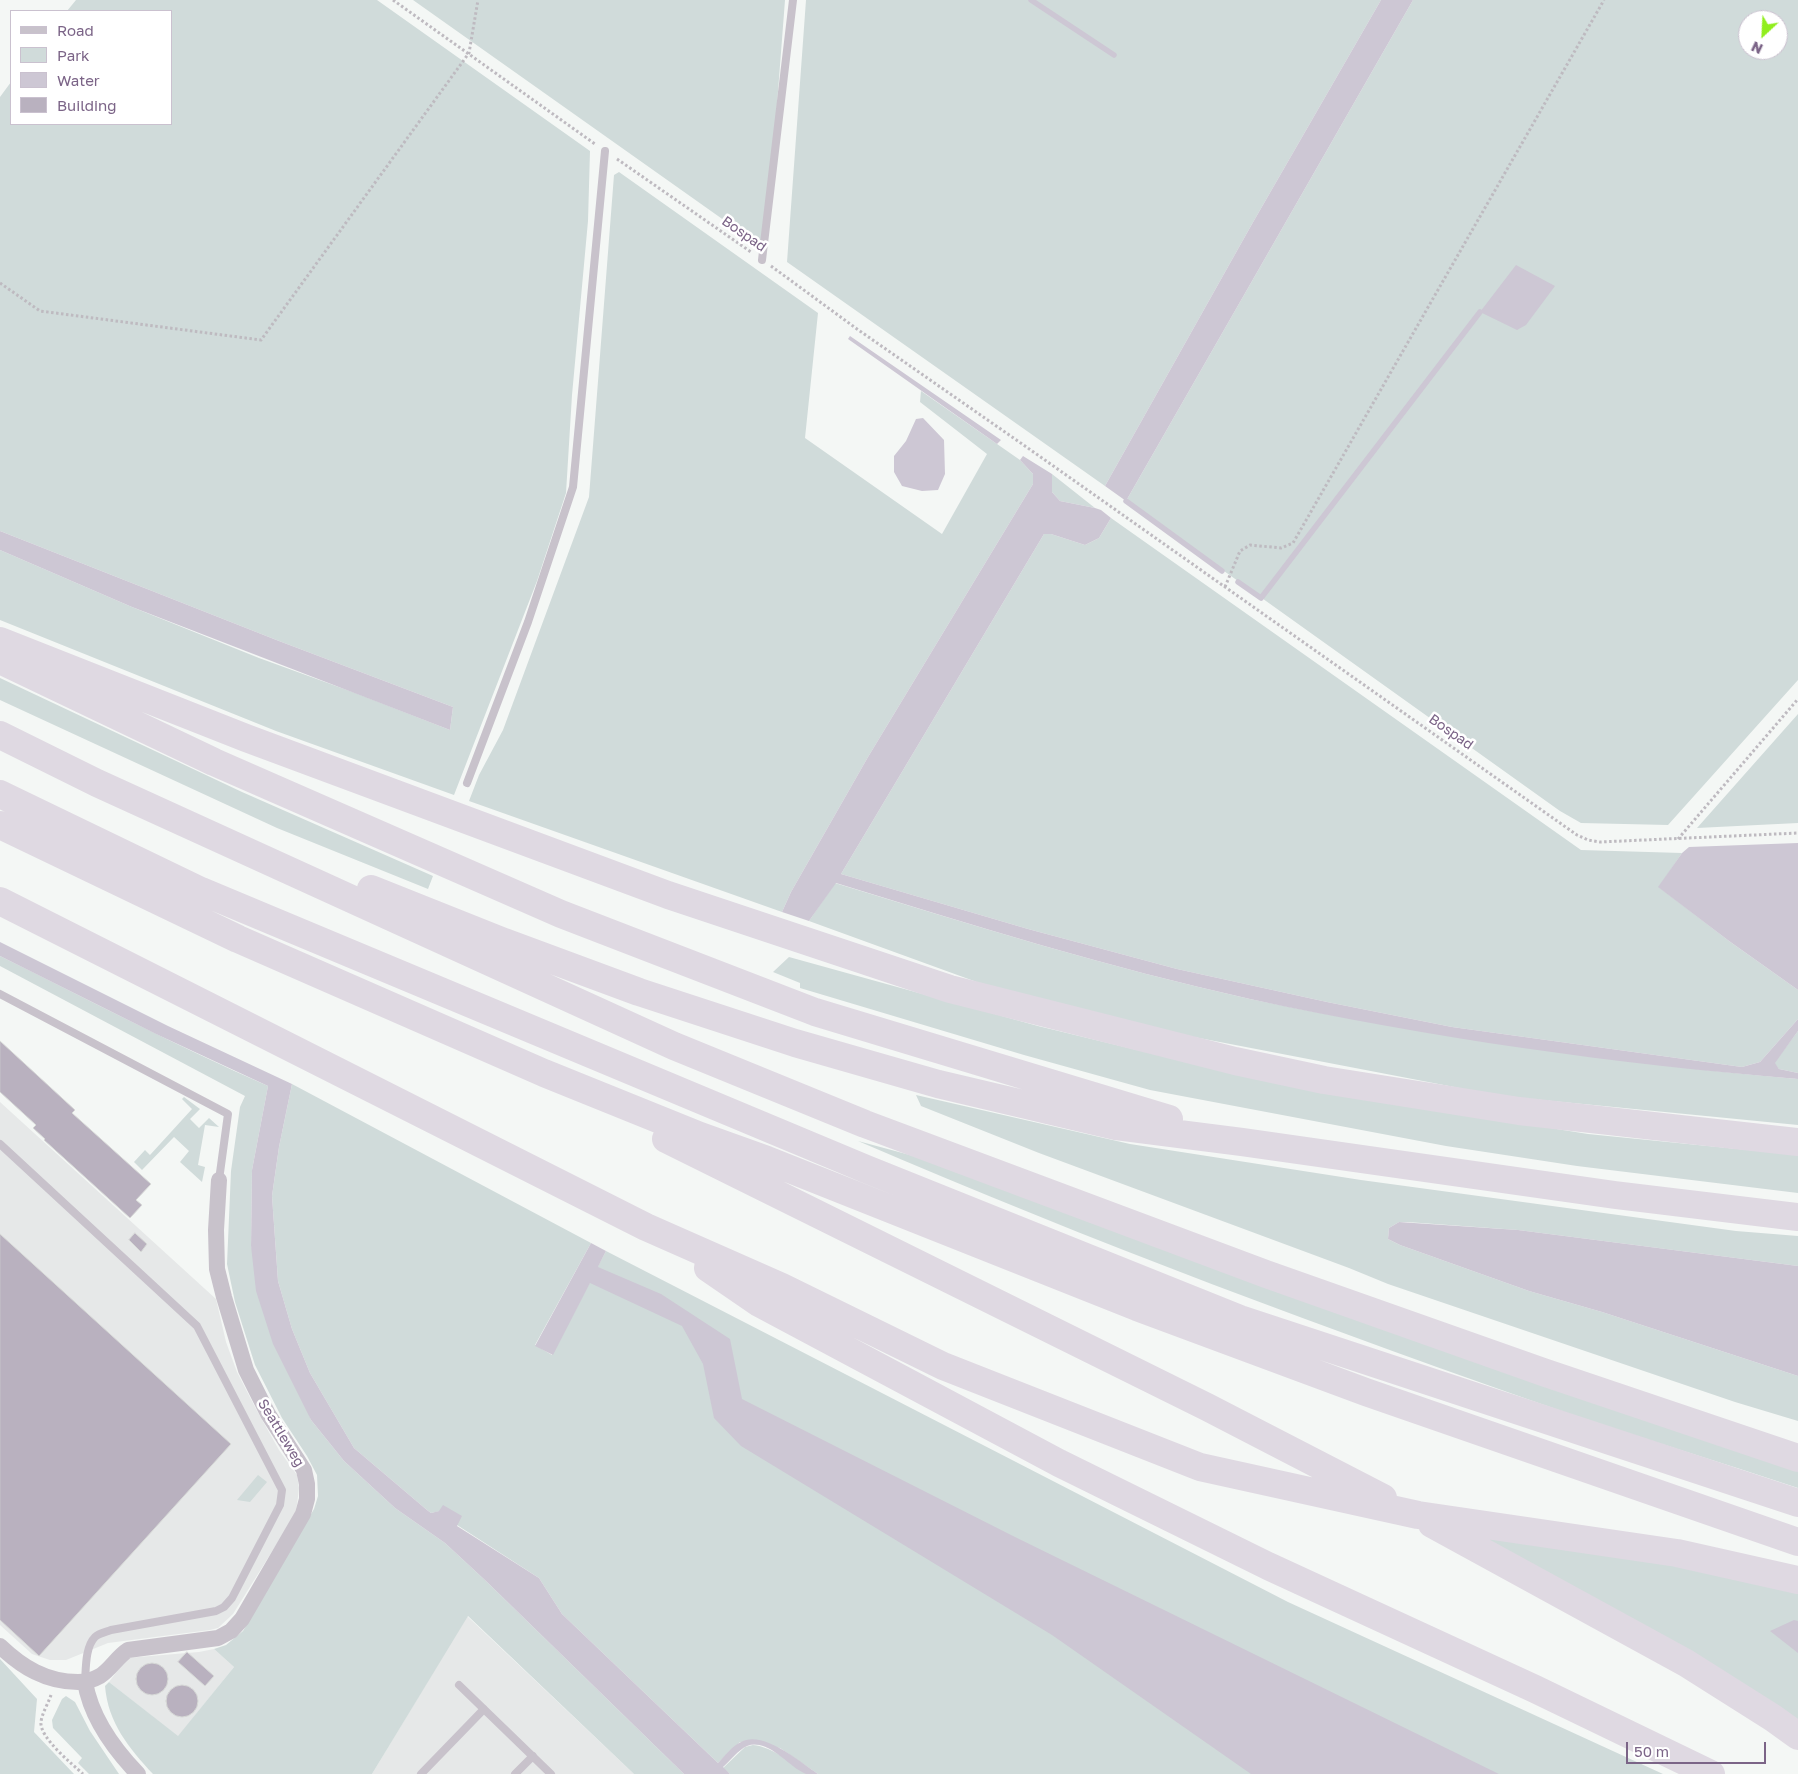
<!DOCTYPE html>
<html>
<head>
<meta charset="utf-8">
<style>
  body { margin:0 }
  #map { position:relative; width:1798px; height:1774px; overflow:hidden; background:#f4f7f5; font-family:"Golos Text",sans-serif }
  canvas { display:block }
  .legend { position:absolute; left:10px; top:10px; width:162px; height:115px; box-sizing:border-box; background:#fff; border:1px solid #cac1cf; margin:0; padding:6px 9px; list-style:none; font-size:15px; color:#7b6487 }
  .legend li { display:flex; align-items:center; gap:10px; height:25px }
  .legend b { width:25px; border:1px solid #cac1cf }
  .north { position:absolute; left:1738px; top:10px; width:50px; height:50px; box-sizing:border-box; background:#fff; border:1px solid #cac1cf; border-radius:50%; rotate:205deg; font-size:14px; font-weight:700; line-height:20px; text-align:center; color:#7b6487 }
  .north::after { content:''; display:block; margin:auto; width:18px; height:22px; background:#91ee1e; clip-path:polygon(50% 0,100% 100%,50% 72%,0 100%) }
  .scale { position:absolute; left:1626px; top:1742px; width:140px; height:22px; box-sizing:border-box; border:2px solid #7b6487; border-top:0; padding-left:6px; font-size:15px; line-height:18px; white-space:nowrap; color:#7b6487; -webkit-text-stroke:4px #fff; paint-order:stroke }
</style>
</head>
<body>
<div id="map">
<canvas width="1798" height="1774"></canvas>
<ul class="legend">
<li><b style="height:6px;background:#c8c2cb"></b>Road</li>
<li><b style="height:14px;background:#d0dbda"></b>Park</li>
<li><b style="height:14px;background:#cdc7d4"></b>Water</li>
<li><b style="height:14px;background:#b9b1bf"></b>Building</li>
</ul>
<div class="north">N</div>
<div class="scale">50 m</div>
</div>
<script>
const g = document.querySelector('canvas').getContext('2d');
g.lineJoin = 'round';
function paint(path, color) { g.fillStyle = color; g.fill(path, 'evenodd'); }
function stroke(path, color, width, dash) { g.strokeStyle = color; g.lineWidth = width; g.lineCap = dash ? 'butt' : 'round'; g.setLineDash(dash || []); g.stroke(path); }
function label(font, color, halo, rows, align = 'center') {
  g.font = font + ' "Golos Text",sans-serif'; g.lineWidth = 5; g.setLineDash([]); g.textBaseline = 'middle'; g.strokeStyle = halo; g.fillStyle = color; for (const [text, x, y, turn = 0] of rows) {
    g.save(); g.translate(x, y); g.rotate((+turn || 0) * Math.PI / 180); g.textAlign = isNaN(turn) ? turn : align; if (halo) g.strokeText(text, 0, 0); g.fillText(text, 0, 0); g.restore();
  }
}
paint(new Path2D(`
  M 0,1102 L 216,1299 L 226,1342 L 237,1372 L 256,1409 L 279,1450 L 297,1475 L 299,1488 L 296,1513 L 233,1614 L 218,1628 L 210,1630 L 108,1643 L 66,1660 L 50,1660 L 32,1654 L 0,1625 Z
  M 467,1616 L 634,1774 L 372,1774 Z
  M 214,1649 L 234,1667 L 178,1737 L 109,1682 L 127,1658 L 199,1652 Z`), '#e6e8e8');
paint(new Path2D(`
  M 76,0 L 377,0 L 590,151 L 588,221 L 572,395 L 566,493 L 537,581 L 454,795 L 276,731 L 0,620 L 0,550 L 132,607 L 259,658 L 358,694 L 450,730 L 453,707 L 279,641 L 0,531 L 0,97 L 11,82 L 11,124 L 171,124 L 171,11 L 67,11 Z
  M 413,0 L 785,0 L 766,248 L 735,228 Z
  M 806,0 L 1381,0 L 1252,224 L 1105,486 L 787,262 Z
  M 1413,0 L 1798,0 L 1798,680 L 1668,825 L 1581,823 L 1560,811 L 1126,501 ZM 1748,20 L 1778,20 L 1778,50 L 1748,50 Z
  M 619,172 L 818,313 L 805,438 L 942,534 L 987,454 L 920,402 L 921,391 L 1020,460 L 1033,474 L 1033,484 L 868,757 L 791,892 L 782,912 L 469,801 L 479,775 L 503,730 L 589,497 L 614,175 Z
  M 1052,474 L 1095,508 L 1060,501 L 1052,492 Z
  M 1111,518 L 1581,850 L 1682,853 L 1659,887 L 1729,941 L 1798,990 L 1798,1019 L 1760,1062 L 1742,1067 L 1452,1027 L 1327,1002 L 1177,969 L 1028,929 L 841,874 L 1044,534 L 1051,534 L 1085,545 L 1099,538 Z
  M 0,678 L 242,792 L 433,876 L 428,889 L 277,828 L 0,700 Z
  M 1798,714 L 1798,823 L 1697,828 Z
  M 835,883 C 972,925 1110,968 1250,999 C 1316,1013 1383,1024 1449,1035 C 1565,1054 1681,1069 1798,1079 L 1798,1125 L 1501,1096 L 1152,1029 L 996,989 L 809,921 Z
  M 0,956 C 89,1000 177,1046 268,1086 L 252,1170 L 251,1246 L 311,1420 L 344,1461 L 395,1508 L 445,1543 L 487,1582 L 684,1774 L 634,1774 L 468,1616 L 372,1774 L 153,1774 C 129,1748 108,1723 105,1686 L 109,1682 L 178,1736 L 234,1667 L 214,1649 L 226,1645 L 243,1631 L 314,1509 L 318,1496 L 317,1475 L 307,1456 L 282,1418 L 255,1365 L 235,1302 L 227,1264 L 231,1171 L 240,1107 L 245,1096 L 0,966 Z
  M 789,957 L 1038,1026 L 1166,1057 L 1457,1113 L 1588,1134 L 1798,1155 L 1798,1193 L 1577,1166 L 1446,1146 L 1150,1090 L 1024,1055 L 800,988 L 800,983 L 773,972 Z
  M 1798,1031 L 1798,1073 L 1779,1069 L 1774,1063 Z
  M 292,1084 L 591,1243 L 535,1345 L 552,1355 L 606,1251 L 1288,1602 L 1663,1774 L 818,1774 L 780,1748 L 740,1742 L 718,1763 L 562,1614 L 539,1578 L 457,1525 L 440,1511 L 431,1513 L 427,1510 L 354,1448 L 310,1373 L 292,1329 L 278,1281 L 272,1196 L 279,1147 Z
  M 916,1095 L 1130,1144 L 1361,1180 L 1736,1231 L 1798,1236 L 1798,1266 L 1518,1230 L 1407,1222 L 1399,1222 L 1389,1228 L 1388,1239 L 1400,1245 L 1529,1291 L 1602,1312 L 1798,1376 L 1798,1421 L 1735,1402 L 1388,1284 L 1349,1268 L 1039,1153 L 921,1106 Z
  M 184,1097 L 200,1109 L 190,1119 L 199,1128 L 209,1118 L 219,1127 L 205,1125 L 198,1165 L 205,1167 L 202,1182 L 180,1162 L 189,1151 L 174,1137 L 142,1170 L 134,1162 L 145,1150 L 150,1155 L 192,1109 L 182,1099 Z
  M 858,1141 L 962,1169 L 1798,1469 L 1798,1488 C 1723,1463 1647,1440 1573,1415 C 1332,1331 1092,1242 858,1141 Z
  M 258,1475 L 267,1482 L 250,1502 L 237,1500 Z
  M 1452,1534 L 1676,1560 L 1798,1587 L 1798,1729 Z
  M 0,1659 L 37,1699 L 34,1732 L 74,1774 L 0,1774 Z
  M 66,1696 L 75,1702 L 90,1731 L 119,1774 L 89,1774 L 78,1763 L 82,1758 L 53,1728 L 52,1720 L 62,1699 Z
  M 753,1745 C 773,1747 790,1762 807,1774 L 730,1774 L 723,1768 L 745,1747 Z`), '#d0dbda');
paint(new Path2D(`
  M 1381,0 L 1413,0 L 1126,501 L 1105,486 L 1252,224 Z
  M 1516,265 L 1555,286 L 1526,325 L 1517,330 L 1480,312 Z
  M 850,336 L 1001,440 L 997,444 L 848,339 Z
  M 923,418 L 944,440 L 945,474 L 938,490 L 922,491 L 902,486 L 894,472 L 894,456 L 906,441 L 916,419 Z
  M 1023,456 L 1052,474 L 1052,492 L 1060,501 L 1095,508 L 1101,510 L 1111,518 L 1099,538 L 1085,545 L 1051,534 L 1044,534 L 841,874 L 1028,929 L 1177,969 L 1327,1002 L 1452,1027 L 1742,1067 L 1760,1062 L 1798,1019 L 1798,1031 L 1775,1063 L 1779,1069 L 1798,1073 L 1798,1079 C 1615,1064 1430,1038 1250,999 C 1110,968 972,925 836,883 L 809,921 L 782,912 L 791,892 L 868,757 L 1033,484 L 1033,474 L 1020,460 Z
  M 0,531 L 279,641 L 453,707 L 450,730 L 132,607 L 0,550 Z
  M 1798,843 L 1798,990 L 1729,941 L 1658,887 L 1682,853 L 1689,847 Z
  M 0,942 L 168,1026 L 292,1084 L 279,1147 L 272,1196 L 278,1281 L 292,1329 L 310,1373 L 354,1448 L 427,1510 L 431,1513 L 439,1511 L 443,1505 L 462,1516 L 457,1526 L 539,1578 L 562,1614 L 718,1763 C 725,1756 732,1746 741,1742 C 763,1730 800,1762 818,1774 C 814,1774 809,1774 806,1774 C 788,1767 769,1738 747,1746 C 738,1750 730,1761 723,1767 L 730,1774 L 684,1774 L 487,1582 L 445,1543 L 395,1508 L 344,1461 L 311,1420 L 273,1344 L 256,1291 L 251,1246 L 252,1170 L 268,1086 L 156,1034 L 0,956 Z
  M 1399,1222 L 1518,1230 L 1798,1266 L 1798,1376 L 1602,1312 L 1529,1291 L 1400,1245 L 1388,1239 L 1389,1228 Z
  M 591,1243 L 606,1251 L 598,1267 L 661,1294 L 730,1339 L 742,1399 L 1015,1537 L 1499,1774 L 1251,1774 L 1052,1635 L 741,1446 L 714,1418 L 703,1364 L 682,1326 L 590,1283 L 553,1355 L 535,1346 Z
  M 1794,1620 L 1798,1621 L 1798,1653 L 1770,1631 Z`), '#cdc7d4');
stroke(new Path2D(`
  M 1031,0 L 1114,55
  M 1126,501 L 1222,571
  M 1238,582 L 1261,598 L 1480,312`), '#cdc7d4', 5.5);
const building = new Path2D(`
  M 0,1041 L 75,1110 L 72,1113 L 151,1184 L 136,1200 L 142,1205 L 130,1218 L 44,1140 L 45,1139 L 33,1128 L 36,1125 L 0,1092 Z
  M 135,1233 L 147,1244 L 141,1252 L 129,1240 Z
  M 0,1234 L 231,1444 L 39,1656 L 0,1620 Z
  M 187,1652 L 214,1676 L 205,1686 L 178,1662 Z
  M136 1679a16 16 0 1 1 32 0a16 16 0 1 1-32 0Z
  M166 1701a16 16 0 1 1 32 0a16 16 0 1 1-32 0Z`);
paint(building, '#b9b1bf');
stroke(building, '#d7d9d7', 1);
stroke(new Path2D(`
  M 393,0 L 595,144
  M 617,159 L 751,252
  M 771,266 L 857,329 L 1025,446 L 1577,835 L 1588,840 L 1600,842 L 1798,833
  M 0,283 L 40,311 L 261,340 L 469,53 L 478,0
  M 1225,587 L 1240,551 L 1250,545 L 1281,548 L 1293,543 L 1604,0
  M 1678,839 L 1798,699
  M 51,1695 C 48,1704 42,1713 41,1722 C 39,1737 72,1764 83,1774`), '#bebac0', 3, [2.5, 2.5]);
stroke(new Path2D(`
  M 762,260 L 793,0
  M 467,783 L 528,622 L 573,487 L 605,151
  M 0,994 L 228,1114 L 219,1180
  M 0,1144 L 197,1326 L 282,1490 L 280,1505 L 232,1598 L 224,1607 L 216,1611 L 111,1630 C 106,1632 99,1633 95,1637 C 85,1647 86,1669 85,1682
  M 459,1685 L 551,1774
  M 421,1774 L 484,1709
  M 515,1774 L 533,1756`), '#c8c2cb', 8);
stroke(new Path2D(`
  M 0,1646 C 22,1667 46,1682 78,1682 C 85,1682 93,1680 100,1676 C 111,1669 117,1657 128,1650 L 218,1638 L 231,1631 L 242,1619 L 303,1514 L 307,1499 L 307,1484 L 304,1470 L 268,1414 L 246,1370 L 224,1297 L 217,1269 L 216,1230 L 219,1180
  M 85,1682 C 91,1718 113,1748 138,1774`), '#c8c2cb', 16);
stroke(new Path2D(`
  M 0,641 L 246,738 L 668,895 L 950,989 L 1235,1061 L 1324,1080 L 1519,1111 L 1798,1142
  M 0,660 L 214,762 L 561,914 L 815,1012 L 1169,1119
  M 0,735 L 97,783 L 674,1046 L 865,1124 L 1266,1274 L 1543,1372 L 1798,1458
  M 0,794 L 201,891 L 866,1169 L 1240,1319 L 1798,1503
  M 0,825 L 238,939 L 544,1073 L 700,1136 L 767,1160 L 1137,1307 L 1366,1392 L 1798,1542
  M 371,889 L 504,942 L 639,992 L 795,1043 L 938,1084 L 1116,1126 L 1242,1142 L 1615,1195 L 1798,1217
  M 0,901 L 646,1227 L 782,1287 L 943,1366 L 1200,1467 L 1418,1515 L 1677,1553 L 1798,1580
  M 666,1139 L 1207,1407 L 1383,1498
  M 708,1268 L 759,1303 L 1059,1463 L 1268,1566 L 1535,1689 L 1711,1774
  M 1432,1524 L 1686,1663 L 1773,1718 L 1798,1736`), '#dfd9e2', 28);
label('14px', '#7b6487', '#fff', [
  ["Bospad",744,234,35],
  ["Bospad",1451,732,35],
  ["Seattleweg",281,1433,59]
]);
</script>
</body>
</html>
